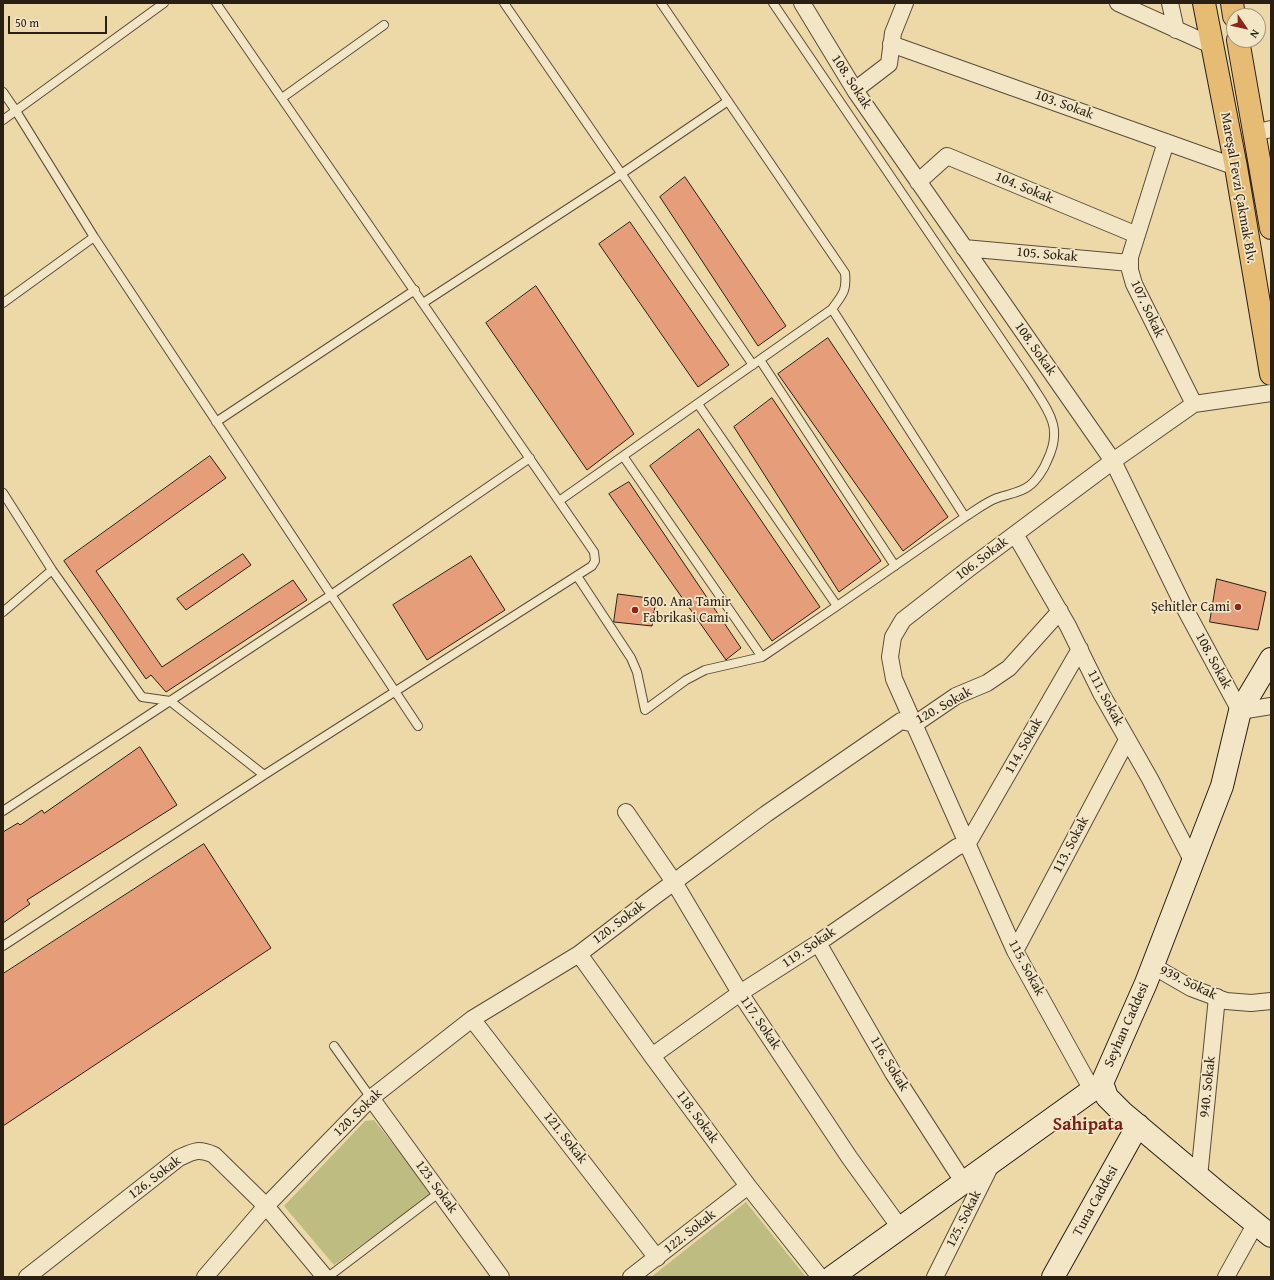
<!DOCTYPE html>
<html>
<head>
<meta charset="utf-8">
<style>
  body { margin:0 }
  #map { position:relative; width:1274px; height:1280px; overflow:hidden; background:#edd8a7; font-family:"Gentium Book Plus",serif }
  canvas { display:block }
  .frame { position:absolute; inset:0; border:4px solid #291f13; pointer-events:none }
  .north { position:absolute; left:1226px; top:8px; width:40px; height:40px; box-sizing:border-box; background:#f3e6c6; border:1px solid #a2967e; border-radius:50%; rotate:124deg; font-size:11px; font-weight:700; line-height:16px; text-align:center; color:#291f13 }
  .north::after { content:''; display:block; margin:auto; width:14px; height:18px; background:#8f2418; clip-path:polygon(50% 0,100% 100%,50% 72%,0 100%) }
  .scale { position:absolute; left:8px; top:16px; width:99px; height:18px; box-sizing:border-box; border:2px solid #291f13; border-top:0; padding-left:5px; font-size:12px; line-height:14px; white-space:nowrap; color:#291f13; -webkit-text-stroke:3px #f3e6c6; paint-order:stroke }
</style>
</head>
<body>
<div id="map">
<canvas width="1274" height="1280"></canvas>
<div class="frame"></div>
<div class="north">N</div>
<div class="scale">50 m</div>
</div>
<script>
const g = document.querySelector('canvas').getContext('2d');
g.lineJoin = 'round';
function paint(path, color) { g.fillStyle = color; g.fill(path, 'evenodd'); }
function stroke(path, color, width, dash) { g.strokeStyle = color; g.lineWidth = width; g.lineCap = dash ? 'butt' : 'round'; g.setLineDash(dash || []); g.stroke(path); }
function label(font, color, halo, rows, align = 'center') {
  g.font = font + ' "Gentium Book Plus",serif'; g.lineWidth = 3.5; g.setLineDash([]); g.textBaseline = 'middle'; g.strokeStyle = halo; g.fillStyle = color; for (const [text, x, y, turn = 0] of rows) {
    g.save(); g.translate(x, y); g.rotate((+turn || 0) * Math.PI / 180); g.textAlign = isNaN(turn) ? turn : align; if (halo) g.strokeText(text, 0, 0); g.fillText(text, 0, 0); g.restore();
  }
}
paint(new Path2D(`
  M 374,1120 L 432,1193 L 334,1265 L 284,1206 L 365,1121 Z
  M 746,1202 L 806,1277 L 651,1277 Z`), '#bfbc82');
const building = new Path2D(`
  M 685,177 L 786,326 L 758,346 L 660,197 Z
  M 630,222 L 729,365 L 698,387 L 599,244 Z
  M 536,286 L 634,434 L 587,470 L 486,323 Z
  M 828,338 L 948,517 L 903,551 L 778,374 Z
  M 772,398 L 881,561 L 839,592 L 734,427 Z
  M 699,429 L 820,607 L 772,641 L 650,466 Z
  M 210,456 L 226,478 L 96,571 L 162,667 L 293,580 L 307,600 L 166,692 L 151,675 L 146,679 L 64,561 Z
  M 629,482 L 741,648 L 727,659 L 726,660 L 609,494 Z
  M 243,554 L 251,565 L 186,610 L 177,599 Z
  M 471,556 L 505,610 L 427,660 L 393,605 Z
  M 1217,579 L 1266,592 L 1258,630 L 1210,622 Z
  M 618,594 L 656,599 L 652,626 L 614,622 Z
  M 140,747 L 177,805 L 27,900 L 30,904 L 3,923 L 3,832 L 18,823 L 20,825 L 42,810 L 44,813 Z
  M 204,844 L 271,948 L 3,1126 L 3,974 Z`);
paint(building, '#e69e7a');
stroke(building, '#291f13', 1);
const service = new Path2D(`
  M 504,3 L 753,365
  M 661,3 L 845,273 C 847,292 842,295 832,309
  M 773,3 L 1030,382 C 1048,411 1064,427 1047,461 C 1044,469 1036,481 1029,486 C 1020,493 1008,494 997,498 C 986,502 976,510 965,517
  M 3,92 L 16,111 L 94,237 L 418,726
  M 282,98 L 384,25
  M 3,120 L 164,3
  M 3,303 L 94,237
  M 423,303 L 621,174 L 728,101
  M 760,360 L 895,566
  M 698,404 L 837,606
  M 216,422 L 415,290
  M 623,456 L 762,657
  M 3,493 L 52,570 L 142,697 L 170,701 L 264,775 L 592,566 L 595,561 L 594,552 L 216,3
  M 559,501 L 832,309 L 965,517 L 837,606 L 762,657 L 705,670 L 686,680 L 645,710 L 637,672 L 631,658 L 577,576
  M 3,612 L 52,570
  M 3,811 L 331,595 L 530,458
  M 3,946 L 264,775
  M 334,1046 L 371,1098
  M 328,1277 L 440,1192`);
const minor = new Path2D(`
  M 802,3 L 856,92 L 1113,461 L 1184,607 L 1240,711 L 1271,706
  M 1118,3 L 1211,45
  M 1170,3 L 1176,30
  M 891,44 L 1236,167
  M 855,90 L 889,64 L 893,33 L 905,3
  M 1254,133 L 1271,129
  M 1166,142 L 1130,257 L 1130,270 L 1134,284 L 1194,404
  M 918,182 L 947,156 L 1137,235
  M 964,248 L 1130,263
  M 1015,534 L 1068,626 L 1101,693 L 1150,779 L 1193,862
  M 626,812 L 674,882 L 740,993 L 849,1157 L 901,1229
  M 968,843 L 1080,649
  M 818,943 L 893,1073 L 964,1183
  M 1015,951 L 1127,740
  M 579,954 L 652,1056 L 748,1186 L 820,1277
  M 1153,966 L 1191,988 L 1226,1001 L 1251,1003 L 1271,1001
  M 472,1019 L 657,1258
  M 652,1056 L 740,993 L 818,943 L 957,847 L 968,843
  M 1092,1090 L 1015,951 L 894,679 L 890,657 L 893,637 L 903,620 L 971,567 L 1113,461 L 1194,404 L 1271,393
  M 371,1098 L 501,1277
  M 1199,1177 L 1217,997
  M 27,1277 L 179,1158 C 194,1151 198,1148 214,1155 L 266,1206 L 325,1277
  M 205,1277 L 266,1206 L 371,1098 L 472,1019 L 579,954 L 651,899 L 766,814 L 901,721 L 915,724 L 956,696 L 987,683 L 1009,668 L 1060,611
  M 631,1277 L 748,1186
  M 935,1277 L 992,1163
  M 1226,1277 L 1256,1223`);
const secondary = new Path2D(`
  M 1102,1083 L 1107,1097 L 1123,1113 L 1217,1192 L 1271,1236
  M 832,1277 L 1102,1083 L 1146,983 L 1222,786 L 1240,711 L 1271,659
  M 1053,1277 L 1138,1125`);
const primary = new Path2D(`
  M 1204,3 L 1236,167 L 1271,374
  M 1232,3 L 1234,16
  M 1238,40 L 1271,228`);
stroke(service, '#5a4d38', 10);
stroke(minor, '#5a4d38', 18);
stroke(secondary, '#291f13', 24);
stroke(primary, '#291f13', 24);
stroke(service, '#f3e6c6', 8);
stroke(minor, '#f3e6c6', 16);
stroke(secondary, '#f3e6c6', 22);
stroke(primary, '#e6bc74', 22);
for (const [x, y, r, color] of [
  [1238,607,4,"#8f2418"],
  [635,610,4,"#8f2418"]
]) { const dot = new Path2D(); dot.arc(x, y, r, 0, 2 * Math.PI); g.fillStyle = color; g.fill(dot); stroke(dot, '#f3e6c6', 1.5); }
label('14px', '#291f13', '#f3e6c6', [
  ["108. Sokak",851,82,57],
  ["103. Sokak",1064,105,20],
  ["104. Sokak",1024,188,23],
  ["Mareşal Fevzi Çakmak Blv.",1238,188,80],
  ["105. Sokak",1047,255,5],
  ["107. Sokak",1147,309,65],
  ["108. Sokak",1035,349,55],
  ["106. Sokak",982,559,-37],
  ["108. Sokak",1213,661,62],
  ["111. Sokak",1105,698,62],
  ["120. Sokak",944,706,-29],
  ["114. Sokak",1024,746,-60],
  ["113. Sokak",1071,845,-62],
  ["120. Sokak",619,923,-37],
  ["119. Sokak",809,948,-34],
  ["115. Sokak",1026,968,62],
  ["939. Sokak",1188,983,26],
  ["117. Sokak",760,1023,56],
  ["Seyhan Caddesi",1127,1025,-66],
  ["116. Sokak",889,1064,59],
  ["940. Sokak",1208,1087,-84],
  ["120. Sokak",358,1113,-44],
  ["118. Sokak",697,1117,54],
  ["121. Sokak",565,1138,52],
  ["126. Sokak",155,1178,-37],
  ["123. Sokak",436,1187,54],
  ["Tuna Caddesi",1096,1201,-61],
  ["125. Sokak",964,1219,-63],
  ["122. Sokak",690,1232,-38]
]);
label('14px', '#291f13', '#f3e6c6', [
  ["500. Ana Tamir",643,602],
  ["Fabrikasi Cami",643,618],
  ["Şehitler Cami",1230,607,"right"]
], 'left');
label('bold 18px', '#7a1f14', '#f3e6c6', [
  ["Sahipata",1088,1125]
]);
</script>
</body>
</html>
